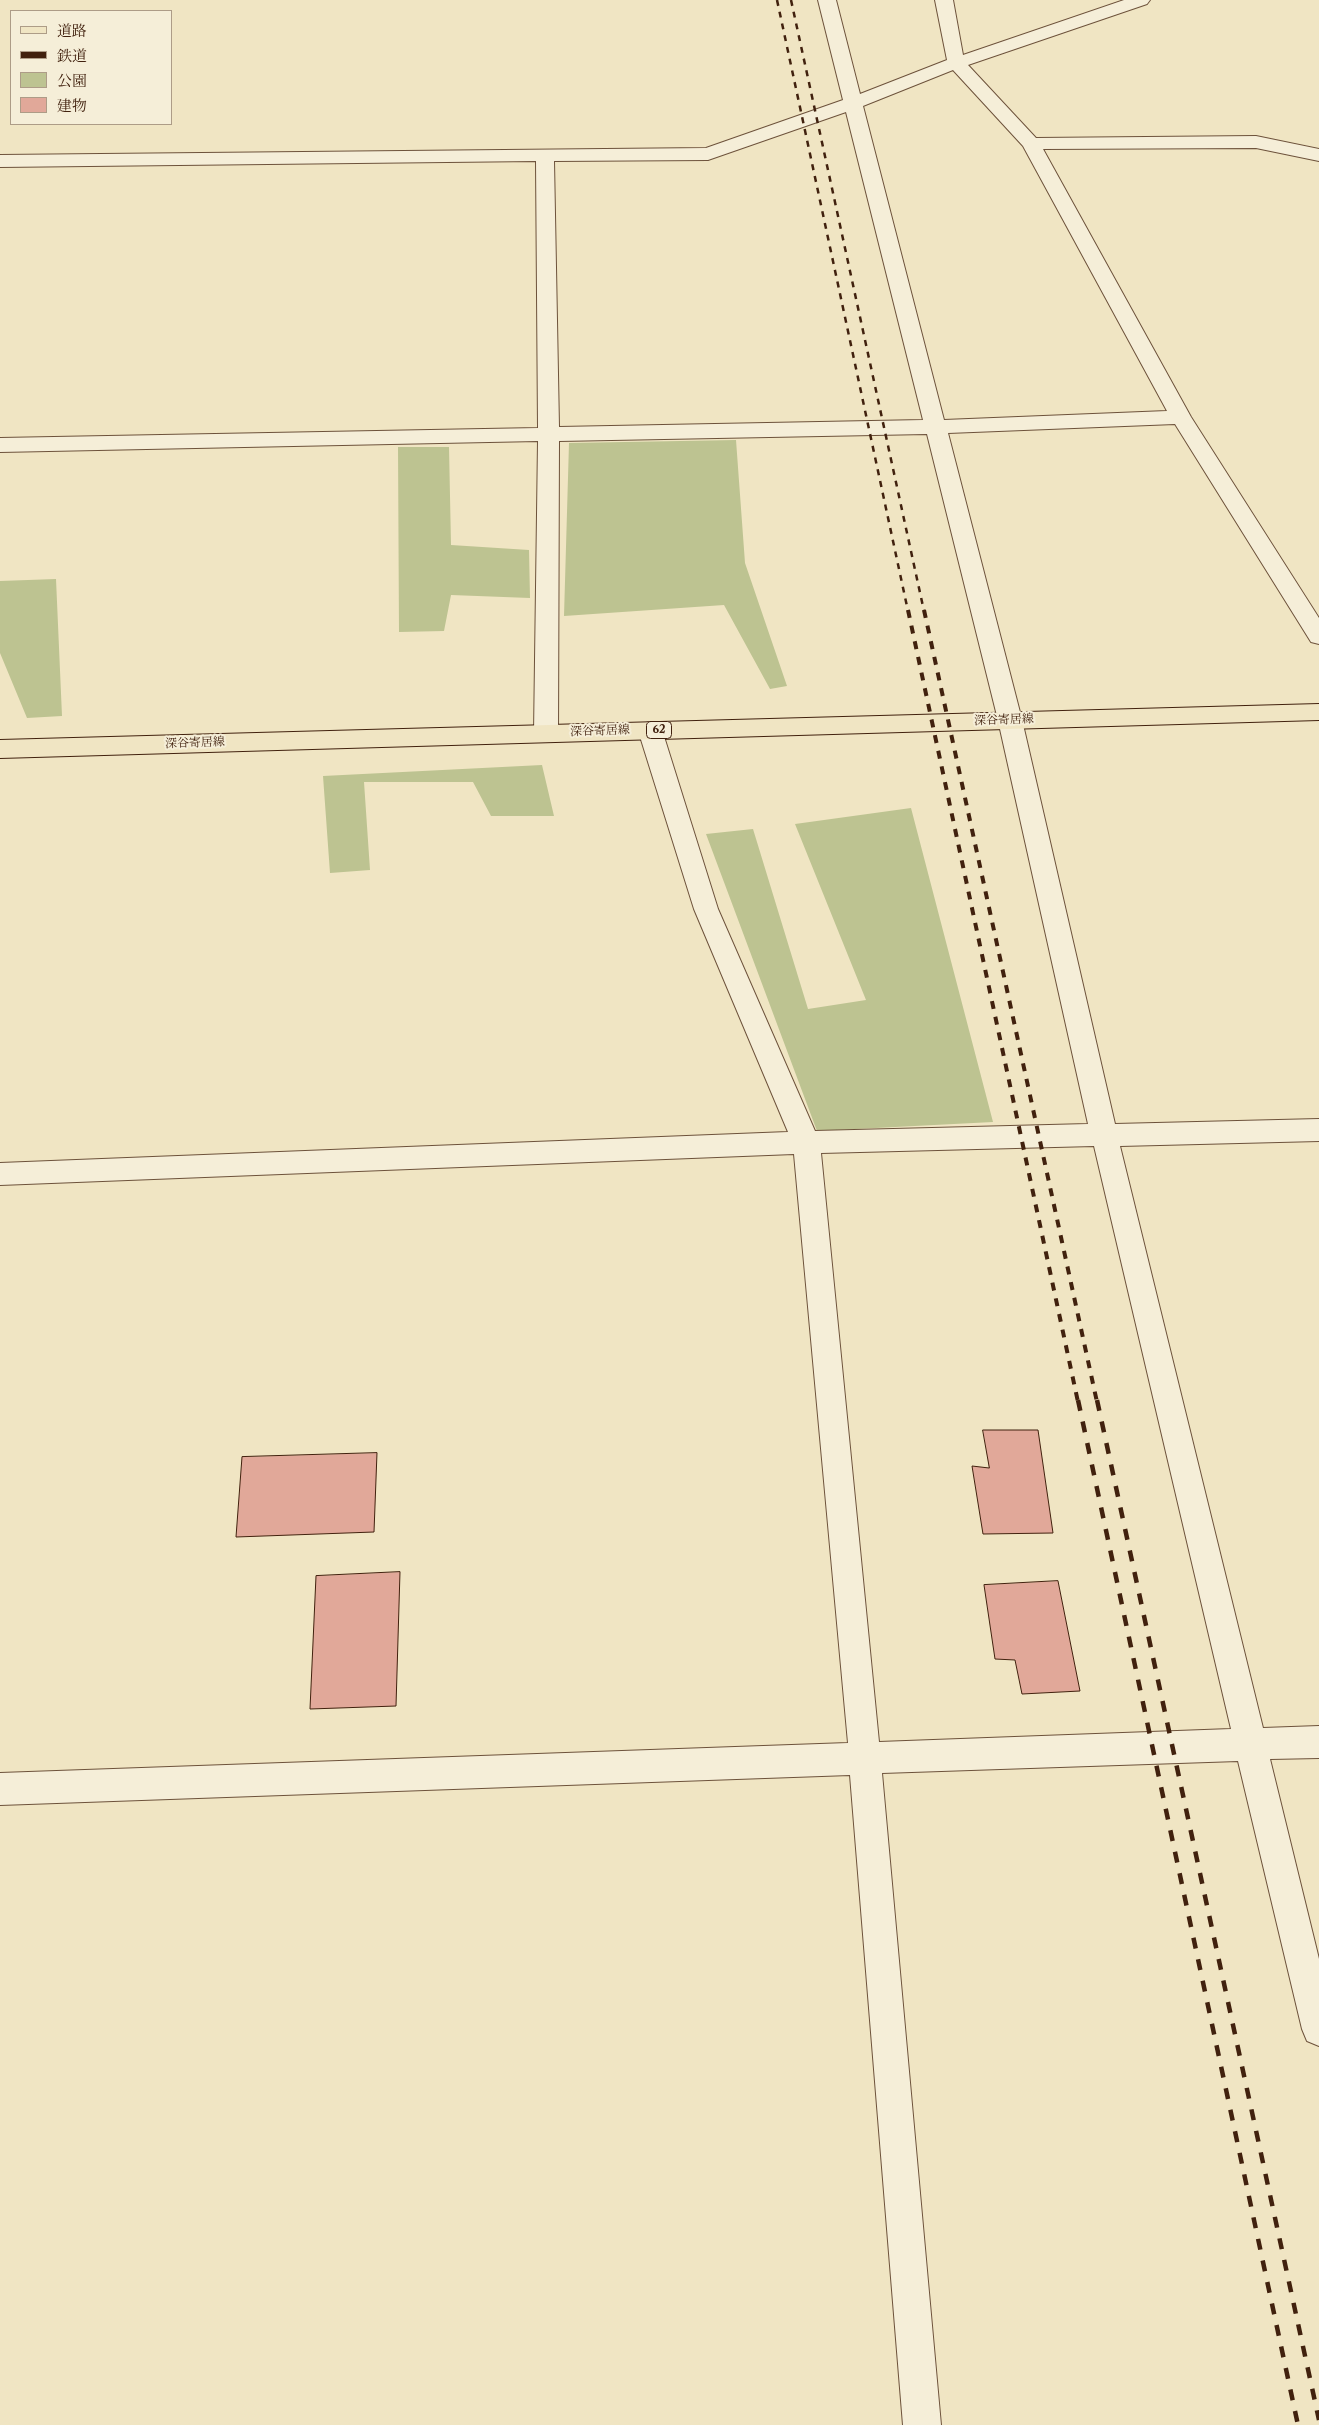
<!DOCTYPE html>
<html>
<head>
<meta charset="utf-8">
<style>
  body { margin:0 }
  #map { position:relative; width:1319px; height:2425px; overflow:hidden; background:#f0e5c3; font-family:"Libre Caslon Text","Noto Serif JP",serif }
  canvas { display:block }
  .legend { position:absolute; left:10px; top:10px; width:162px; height:115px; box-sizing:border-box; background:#f5eed8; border:1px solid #ad9c87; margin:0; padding:6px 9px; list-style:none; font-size:15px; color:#41210e }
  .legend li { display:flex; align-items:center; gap:10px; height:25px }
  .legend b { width:25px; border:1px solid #ad9c87 }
</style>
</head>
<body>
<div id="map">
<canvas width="1319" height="2425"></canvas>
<ul class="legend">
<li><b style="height:6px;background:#f0e5c3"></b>道路</li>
<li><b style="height:6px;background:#41210e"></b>鉄道</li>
<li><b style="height:14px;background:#bdc391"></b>公園</li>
<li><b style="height:14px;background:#e1a899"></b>建物</li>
</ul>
</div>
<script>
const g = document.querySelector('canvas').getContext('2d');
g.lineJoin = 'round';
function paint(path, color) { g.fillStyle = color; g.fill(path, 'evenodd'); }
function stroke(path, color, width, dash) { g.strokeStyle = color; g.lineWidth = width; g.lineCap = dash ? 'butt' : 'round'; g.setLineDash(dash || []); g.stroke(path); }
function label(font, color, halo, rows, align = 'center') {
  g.font = font + ' "Libre Caslon Text","Noto Serif JP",serif'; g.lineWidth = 4; g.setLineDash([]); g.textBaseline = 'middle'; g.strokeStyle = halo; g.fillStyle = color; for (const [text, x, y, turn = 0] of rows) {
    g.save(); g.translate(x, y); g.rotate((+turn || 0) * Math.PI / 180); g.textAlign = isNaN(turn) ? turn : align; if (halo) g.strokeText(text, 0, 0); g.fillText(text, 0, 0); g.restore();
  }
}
paint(new Path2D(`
  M 736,440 L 745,563 L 787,686 L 770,689 L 724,605 L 564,616 L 569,443 Z
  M 398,447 L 449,447 L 451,545 L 529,550 L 530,598 L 451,595 L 444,631 L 399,632 Z
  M 56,579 L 62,716 L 27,718 L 0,653 L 0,581 Z
  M 542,765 L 554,816 L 491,816 L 473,782 L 364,782 L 370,870 L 330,873 L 323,776 Z
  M 911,808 L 993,1122 L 817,1131 L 706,834 L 753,829 L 808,1009 L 866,1000 L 795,824 Z`), '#bdc391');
const building = new Path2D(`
  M 983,1430 L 1038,1430 L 1053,1533 L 983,1534 L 972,1466 L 989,1468 Z
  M 377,1453 L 374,1532 L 236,1537 L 242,1457 Z
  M 400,1572 L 396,1706 L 310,1709 L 316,1576 Z
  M 1058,1581 L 1080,1691 L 1022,1694 L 1015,1660 L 995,1659 L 984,1585 Z`);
paint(building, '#e1a899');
stroke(building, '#41210e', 1);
const minor = new Path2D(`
  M 818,0 L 836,0 L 860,94 L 947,60 L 935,0 L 953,0 L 963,55 L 1124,0 L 1150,0 L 1147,4 L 968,65 L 1036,138 L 1256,136 L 1319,149 L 1319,161 L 1256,148 L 1043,149 L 1191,417 L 1319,618 L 1319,644 L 1311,642 L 1175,424 L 948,433 L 1022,720 L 1115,1124 L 1319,1119 L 1319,1141 L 1120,1146 L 1263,1728 L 1319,1726 L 1319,1758 L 1270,1759 L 1319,1959 L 1319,2046 L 1307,2041 L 1302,2029 L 1238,1761 L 882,1773 L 941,2425 L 903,2425 L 850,1775 L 0,1805 L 0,1773 L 848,1743 L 794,1154 L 0,1185 L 0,1163 L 788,1132 L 694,909 L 638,730 L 642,724 L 650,722 L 658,724 L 662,730 L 718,909 L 815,1131 L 1088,1124 L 998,720 L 927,434 L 559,441 L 558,733 L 554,739 L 546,741 L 538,739 L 534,733 L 538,441 L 0,452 L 0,438 L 538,428 L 536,161 L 0,167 L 0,155 L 706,148 L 843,100 ZM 953,70 L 1023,146 L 1167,411 L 944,420 L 863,106 ZM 846,112 L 923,420 L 559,427 L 554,161 L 708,160 ZM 1094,1146 L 1231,1729 L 879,1742 L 821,1153 Z`);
const primary = new Path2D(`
  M 1319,704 L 1319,720 L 0,758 L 0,740 Z`);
stroke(minor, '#6d523b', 2);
stroke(primary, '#41210e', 2);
paint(minor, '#f5eed8');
paint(primary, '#f0e5c3');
stroke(new Path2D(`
  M 777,0 L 908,611
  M 791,0 L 924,611`), '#41210e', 2.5, [6, 6]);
stroke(new Path2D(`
  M 908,610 L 1078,1402
  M 924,610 L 1097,1402`), '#41210e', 4, [8, 8]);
stroke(new Path2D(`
  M 1078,1400 L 1298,2425
  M 1097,1400 L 1319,2420`), '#41210e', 4.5, [11, 11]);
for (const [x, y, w] of [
  [659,730,25]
]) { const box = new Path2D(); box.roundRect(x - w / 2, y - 8.5, w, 17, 4); g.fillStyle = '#f5eed8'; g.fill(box); stroke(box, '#41210e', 1); }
label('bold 11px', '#41210e', null, [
  ["62",659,730]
]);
label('12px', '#41210e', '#f5eed8', [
  ["深谷寄居線",1004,720,-2],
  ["深谷寄居線",600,731,-2],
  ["深谷寄居線",195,743,-2]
]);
</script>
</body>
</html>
